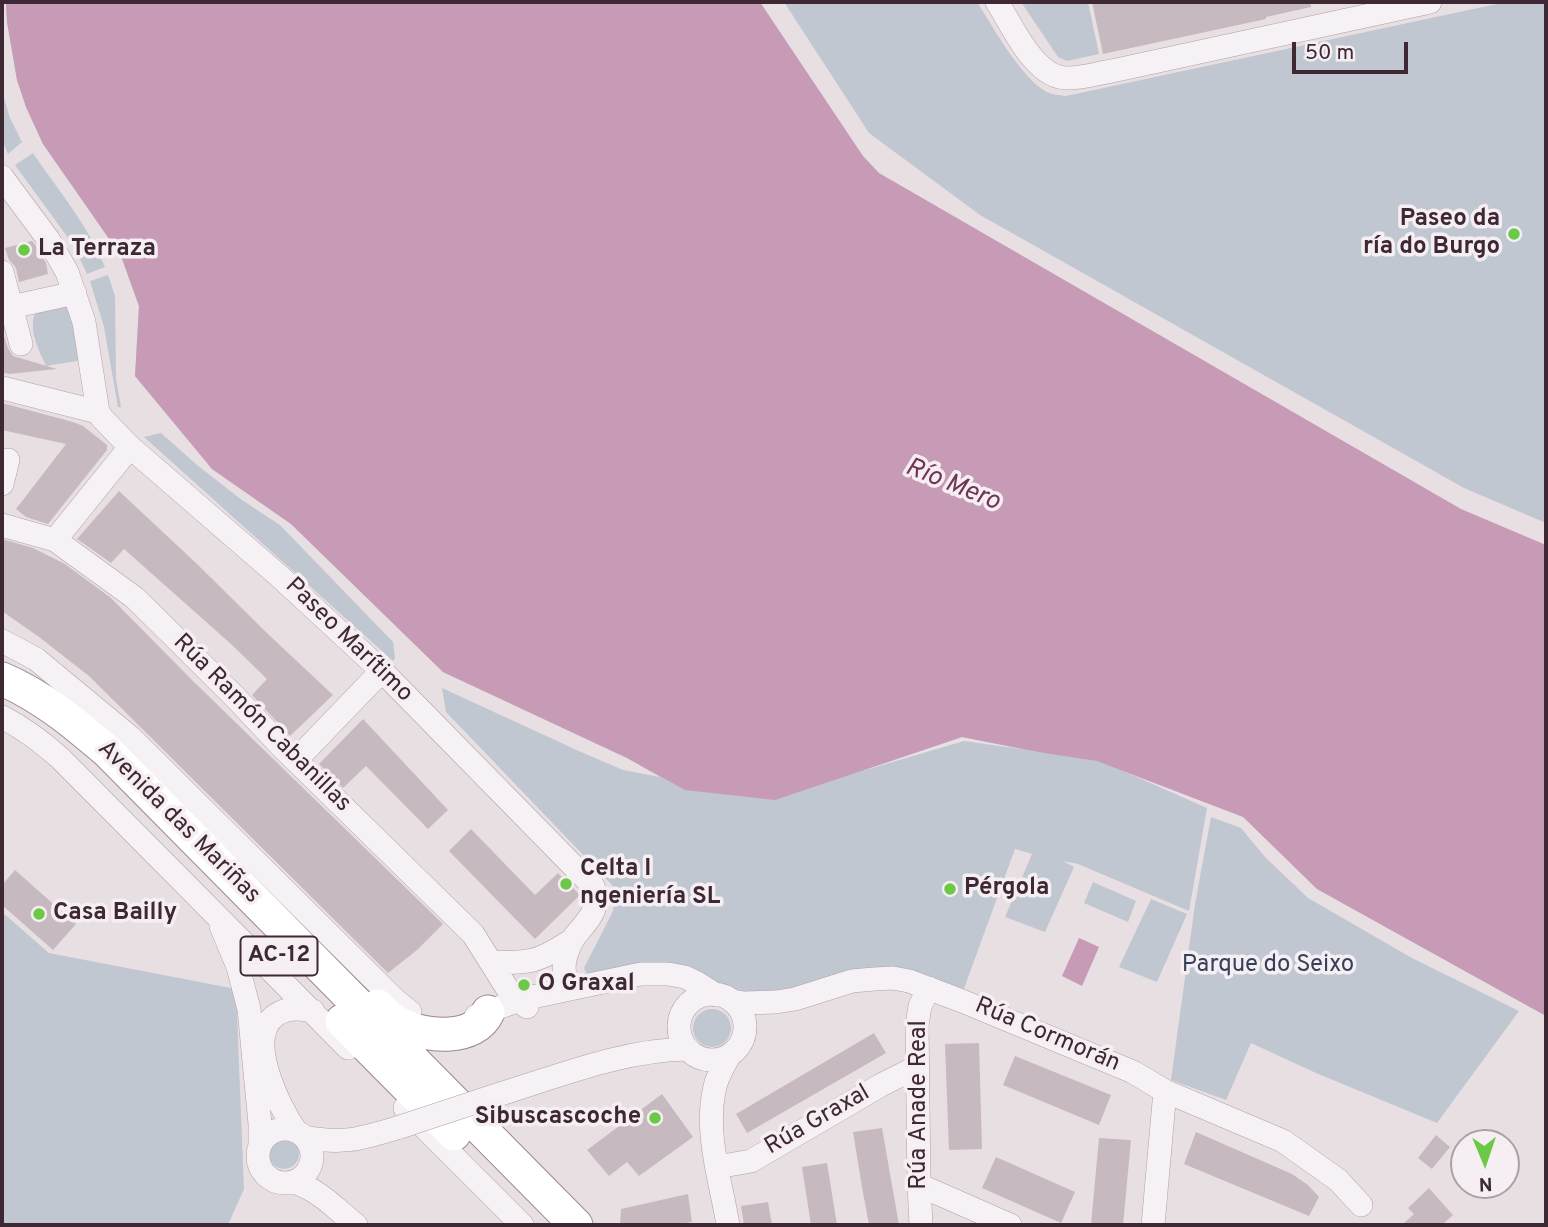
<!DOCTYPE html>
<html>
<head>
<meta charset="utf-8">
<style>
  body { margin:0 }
  #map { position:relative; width:1548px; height:1227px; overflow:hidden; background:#e8dfe3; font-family:Overpass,sans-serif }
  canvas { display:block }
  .frame { position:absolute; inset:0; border:4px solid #3e2833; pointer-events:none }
  .north { position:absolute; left:1450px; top:1129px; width:70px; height:70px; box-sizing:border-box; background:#f5eef2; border:2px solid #ac9fa6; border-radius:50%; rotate:178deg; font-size:19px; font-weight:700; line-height:28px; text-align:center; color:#3e2833 }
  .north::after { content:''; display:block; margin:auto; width:24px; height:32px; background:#6bc947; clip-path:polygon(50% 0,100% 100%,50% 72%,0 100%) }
  .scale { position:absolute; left:1292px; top:42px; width:116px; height:32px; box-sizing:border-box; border:4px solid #3e2833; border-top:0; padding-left:9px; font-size:21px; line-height:24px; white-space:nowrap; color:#3e2833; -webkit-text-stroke:5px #f5eef2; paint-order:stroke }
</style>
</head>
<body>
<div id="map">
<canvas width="1548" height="1227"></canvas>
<div class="frame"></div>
<div class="north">N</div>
<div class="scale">50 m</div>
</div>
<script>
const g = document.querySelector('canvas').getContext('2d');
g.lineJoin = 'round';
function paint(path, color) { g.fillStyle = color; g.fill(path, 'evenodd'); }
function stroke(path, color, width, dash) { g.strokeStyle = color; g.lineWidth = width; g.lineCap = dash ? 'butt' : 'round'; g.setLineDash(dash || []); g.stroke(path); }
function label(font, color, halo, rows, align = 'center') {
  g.font = font + ' Overpass,sans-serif'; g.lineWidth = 7; g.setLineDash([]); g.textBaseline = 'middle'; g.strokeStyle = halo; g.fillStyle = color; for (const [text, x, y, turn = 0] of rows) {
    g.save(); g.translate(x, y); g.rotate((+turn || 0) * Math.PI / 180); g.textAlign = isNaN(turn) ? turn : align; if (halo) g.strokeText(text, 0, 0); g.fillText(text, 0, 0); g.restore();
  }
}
paint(new Path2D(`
  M 6,2 L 1034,666 L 1546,1016 L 1317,889 L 1244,817 L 1121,770 L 1207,808 L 1189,911 L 1078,864 L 1063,861 L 1074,867 L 1045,932 L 1005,917 L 1032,854 L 1015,849 L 962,994 L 822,979 L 786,990 L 767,993 L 733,991 L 689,971 L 588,977 L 584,968 L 613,911 L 615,897 L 612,885 L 446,712 L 442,688 L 581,752 L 623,770 L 660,777 L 627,758 L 443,672 L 291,524 L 212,469 L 135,376 L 139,306 L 121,256 L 43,144 L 26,107 L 17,80 L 7,22 ZM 962,737 L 1021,749 L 964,741 L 862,771 Z
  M 784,2 L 977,2 C 993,27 1020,76 1045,91 C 1052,95 1058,95 1066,96 L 1506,2 L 1546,2 L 1546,523 L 1464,488 L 980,215 L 869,133 Z
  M 1021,2 L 1088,2 L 1099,54 L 1067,61 L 1058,57 Z
  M 2,91 L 10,118 L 22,142 L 8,154 L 2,140 Z
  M 33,153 C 58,190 88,225 105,267 L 87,274 L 74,246 L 15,165 Z
  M 108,275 L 115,296 L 116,379 L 121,407 L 118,407 L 104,327 L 90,281 Z
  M 67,305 L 83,360 L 46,366 C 39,350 27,329 36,311 Z
  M 161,433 L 197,465 L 242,500 L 280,525 L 393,642 L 395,658 L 393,661 L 144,437 Z
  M 1211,817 L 1241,828 L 1265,857 L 1308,898 L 1412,958 L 1519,1011 L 1437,1123 L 1316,1073 L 1251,1043 L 1226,1100 L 1171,1080 L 1195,904 Z
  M 1093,882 L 1136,901 L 1128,922 L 1084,903 Z
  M 1151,899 L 1187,914 L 1157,982 L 1119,967 Z
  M 2,912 L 49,953 L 236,989 L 244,1189 L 228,1225 L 2,1225 Z
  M693 1028a19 19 0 1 1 38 0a19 19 0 1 1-38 0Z
  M269 1154a15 15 0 1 1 30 0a15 15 0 1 1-30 0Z`), '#c0c7d1');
paint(new Path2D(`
  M 6,2 L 760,2 L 863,156 L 879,173 L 1461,509 L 1546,545 L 1546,1016 L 1317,889 L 1243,817 L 1097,761 L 1044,753 L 962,737 L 775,800 L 685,790 L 627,758 L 443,672 L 291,524 L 212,469 L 135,376 L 139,306 L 121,256 L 43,144 L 26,107 L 17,80 L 7,22 Z
  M 1079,938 L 1099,947 L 1082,986 L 1062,976 Z`), '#c79bb6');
paint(new Path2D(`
  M 1092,2 L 1310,2 L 1311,7 L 1266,17 L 1266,19 L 1103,54 Z
  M 32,241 L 36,246 L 39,259 L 43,258 L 46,263 L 48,274 L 19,282 L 16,268 L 12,263 L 9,260 L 5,248 Z
  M 2,330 L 8,348 L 13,356 L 57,369 L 9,374 L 2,372 Z
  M 2,403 L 73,422 L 83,426 L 107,445 L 107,450 L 48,524 L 26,517 L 16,509 L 66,444 L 2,430 Z
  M 119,491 L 196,563 L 269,635 L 333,695 L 290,736 L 252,695 L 267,679 L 231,644 L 124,549 L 111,563 L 77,539 Z
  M 2,539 L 33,548 L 65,564 L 111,598 L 193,681 L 443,924 L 417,950 L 388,973 L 89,676 L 39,637 L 2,611 Z
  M 363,719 L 448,810 L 428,829 L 366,766 L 343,788 L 319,764 Z
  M 471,829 L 535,895 L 558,873 L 580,895 L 535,939 L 449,851 Z
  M 15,870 L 76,924 L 53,950 L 2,905 L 2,885 Z
  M942 889a8 8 0 1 1 16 0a8 8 0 1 1-16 0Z
  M 874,1033 L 886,1053 L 747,1133 L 736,1114 Z
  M 979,1043 L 982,1149 L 949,1150 L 945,1044 Z
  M 1015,1056 L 1111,1095 L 1099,1125 L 1003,1085 Z
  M 662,1094 L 693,1137 L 639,1176 L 627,1162 L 609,1176 L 587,1150 Z
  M 882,1128 L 899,1225 L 869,1225 L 862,1187 L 853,1132 Z
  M 1196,1132 L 1292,1174 L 1308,1185 L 1319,1197 L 1309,1216 L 1184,1164 Z
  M 1436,1135 L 1450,1147 L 1432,1169 L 1418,1158 Z
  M 1099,1138 L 1131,1140 L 1123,1225 L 1091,1225 Z
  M 996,1157 L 1075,1192 L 1061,1223 L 982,1188 Z
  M 827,1163 L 837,1225 L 811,1225 L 802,1167 Z
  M 1429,1188 L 1453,1215 L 1442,1225 L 1402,1225 L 1414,1214 L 1408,1208 Z
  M 688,1194 L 692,1222 L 672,1225 L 620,1225 L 621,1209 Z
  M 768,1202 L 772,1225 L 744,1225 L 741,1206 Z`), '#c7b9c0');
const minor = new Path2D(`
  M 997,2 C 1013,27 1035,79 1068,78 C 1083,78 1098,73 1112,71 L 1430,2
  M 2,177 L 48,239 L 67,272 L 84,322 L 98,412 L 102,418 L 130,447 L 278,575 L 383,672 L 593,886 C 595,893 597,901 594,909 C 591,919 581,928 575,936 C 565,952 558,974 572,988
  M 2,272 L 21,344
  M 11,307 L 75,293
  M 2,388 L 98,412
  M 2,484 L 8,460
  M 2,525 L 55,540 L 135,598 L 235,697 L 282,747 L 473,934 L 512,996 L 527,1007
  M 55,540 L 130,447
  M 2,641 L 36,659 L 130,737 L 394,999 L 410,1012
  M 2,717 C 23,728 42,742 60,758 L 348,1048
  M 296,760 L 373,680 L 383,672
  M 221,926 L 238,967 L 249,1009 L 260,1124 L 260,1145
  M 491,962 C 530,964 540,961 572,940
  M679 1027a33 33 0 1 1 66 0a33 33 0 1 1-66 0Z
  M 732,1001 L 744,1003 L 776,1002 L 795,999 L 852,981 L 874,979 L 893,978 L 909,981 L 962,1001 L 1133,1072 L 1165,1091 L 1283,1141 L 1338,1180 L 1361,1205
  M 476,1016 L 517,1001 L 537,996 L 641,974 L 668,974 L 685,977 L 697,983 L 716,995
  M 497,1095 C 559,1076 622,1050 688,1049
  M 405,1108 L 522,1225
  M258 1156a27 27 0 1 1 54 0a27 27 0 1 1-54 0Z
  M 295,1130 C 279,1106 244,1037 276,1015 C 287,1007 300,1008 313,1011
  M 305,1137 C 345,1145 362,1138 400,1127
  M 717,1167 L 751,1161 L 881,1085 L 917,1067
  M 294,1182 C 319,1190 336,1209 356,1225
  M 919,1185 L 1010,1225
  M 728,1225 C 721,1182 705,1135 714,1091 C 716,1078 723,1067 729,1056
  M 921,1225 L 919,1185 L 917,1025 L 920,1006 L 929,988
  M 1153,1225 L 1165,1091`);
const highway = new Path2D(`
  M 2,679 C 42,696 74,723 107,751 L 576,1225
  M 378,1006 C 385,1014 394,1022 404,1026 C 428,1037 475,1041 488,1012
  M 342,1021 L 454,1134`);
stroke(minor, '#aea1a7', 24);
stroke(highway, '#9e8793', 35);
stroke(minor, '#f6f1f4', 23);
stroke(highway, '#fff', 33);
const minorBridge = new Path2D(`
  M 400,1127 L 497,1095`);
stroke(minorBridge, '#aea1a7', 24, []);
stroke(minorBridge, '#f6f1f4', 23);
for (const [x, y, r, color] of [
  [1514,234,7,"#6bc947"],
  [24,250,7,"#6bc947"],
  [566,884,7,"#6bc947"],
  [950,889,7,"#6bc947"],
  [39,914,7,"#6bc947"],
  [524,985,7,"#6bc947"],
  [655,1118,7,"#6bc947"]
]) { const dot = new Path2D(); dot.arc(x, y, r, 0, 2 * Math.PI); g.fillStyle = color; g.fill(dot); stroke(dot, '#f5eef2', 2.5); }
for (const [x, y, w] of [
  [279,956,77]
]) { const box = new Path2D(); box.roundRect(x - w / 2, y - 19.5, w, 39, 5); g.fillStyle = '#f5eef2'; g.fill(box); stroke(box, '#3e2833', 2); }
label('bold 23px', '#3e2833', null, [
  ["AC-12",279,956]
]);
label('bold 24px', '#3e2833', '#f5eef2', [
  ["Paseo da",1500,220,"right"],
  ["ría do Burgo",1500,248,"right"],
  ["La Terraza",38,250],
  ["Celta I",580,870],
  ["ngeniería SL",580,898],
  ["Pérgola",964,889],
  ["Casa Bailly",53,914],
  ["O Graxal",538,985],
  ["Sibuscascoche",641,1118,"right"]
], 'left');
label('24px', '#3e2833', '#f5eef2', [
  ["Paseo Marítimo",348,641,44],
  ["Rúa Ramón Cabanillas",261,724,45],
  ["Avenida das Mariñas",178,823,45],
  ["Rúa Cormorán",1047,1036,23],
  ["Rúa Anade Real",920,1105,-90],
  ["Rúa Graxal",818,1121,-30]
]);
label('24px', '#364159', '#f5eef2', [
  ["Parque do Seixo",1268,966]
]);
label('italic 26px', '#713457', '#f5eef2', [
  ["Río Mero",952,486,22]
]);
</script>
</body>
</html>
